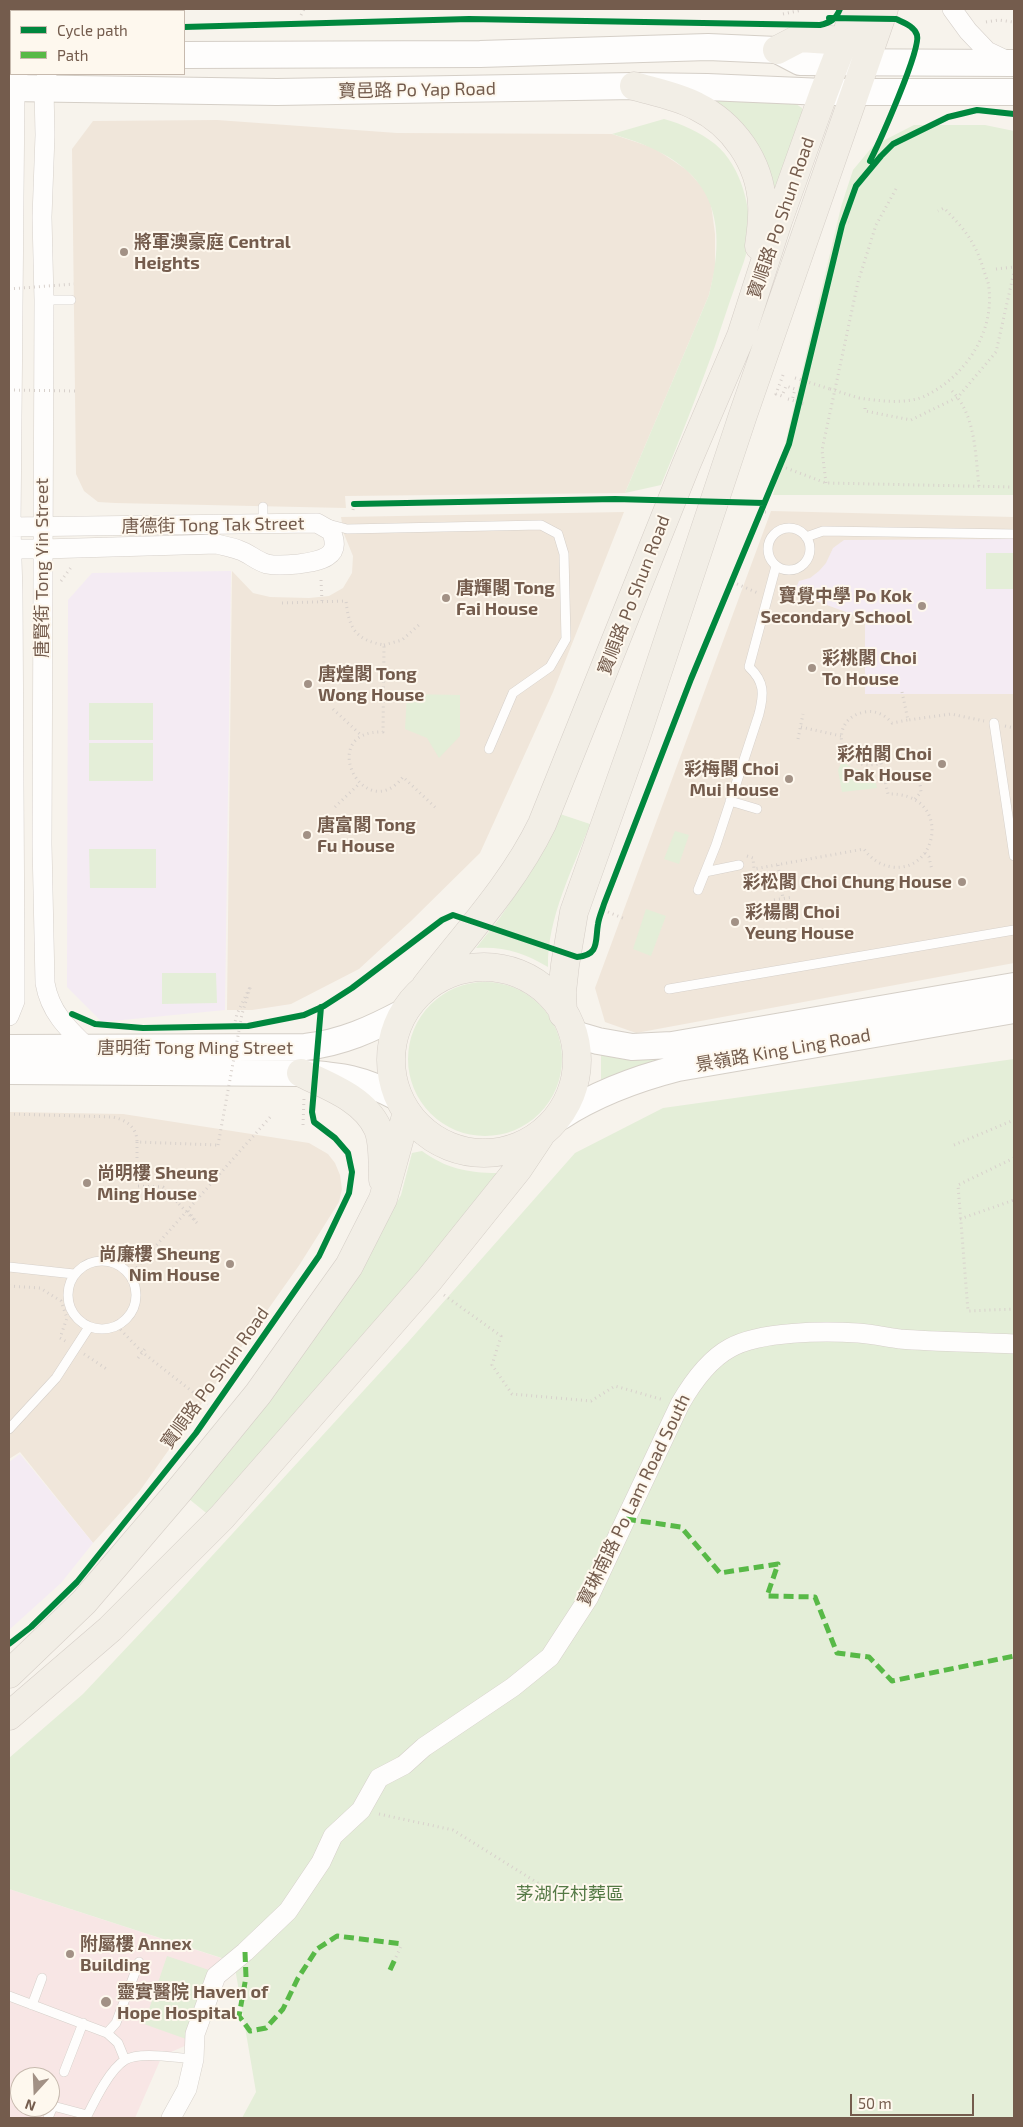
<!DOCTYPE html>
<html>
<head>
<meta charset="utf-8">
<style>
  body { margin:0 }
  #map { position:relative; width:1023px; height:2127px; overflow:hidden; background:#f7f3ec; font-family:"Exo 2",sans-serif }
  canvas { display:block }
  .frame { position:absolute; inset:0; border:10px solid #745c4d; pointer-events:none }
  .legend { position:absolute; left:10px; top:10px; width:175px; height:65px; box-sizing:border-box; background:#fef8ee; border:1px solid #c7baae; margin:0; padding:6px 9px; list-style:none; font-size:15px; color:#745c4d }
  .legend li { display:flex; align-items:center; gap:10px; height:25px }
  .legend b { width:25px; border:1px solid #c7baae }
  .north { position:absolute; left:10px; top:2067px; width:50px; height:50px; box-sizing:border-box; background:#fef8ee; border:1px solid #c7baae; border-radius:50%; rotate:200deg; font-size:14px; font-weight:700; line-height:20px; text-align:center; color:#745c4d }
  .north::after { content:''; display:block; margin:auto; width:18px; height:22px; background:#a29185; clip-path:polygon(50% 0,100% 100%,50% 72%,0 100%) }
  .scale { position:absolute; left:850px; top:2094px; width:124px; height:22px; box-sizing:border-box; border:2px solid #745c4d; border-top:0; padding-left:6px; font-size:15px; line-height:18px; white-space:nowrap; color:#745c4d; -webkit-text-stroke:4px #fef8ee; paint-order:stroke }
</style>
</head>
<body>
<div id="map">
<canvas width="1023" height="2127"></canvas>
<div class="frame"></div>
<ul class="legend">
<li><b style="height:6px;background:#00873e"></b>Cycle path</li>
<li><b style="height:6px;background:#58b947"></b>Path</li>
</ul>
<div class="north">N</div>
<div class="scale">50 m</div>
</div>
<script>
const g = document.querySelector('canvas').getContext('2d');
g.lineJoin = 'round';
function paint(path, color) { g.fillStyle = color; g.fill(path, 'evenodd'); }
function stroke(path, color, width, dash) { g.strokeStyle = color; g.lineWidth = width; g.lineCap = dash ? 'butt' : 'round'; g.setLineDash(dash || []); g.stroke(path); }
function label(font, color, halo, rows, align = 'center') {
  g.font = font + ' "Exo 2","Noto Sans TC",sans-serif'; g.lineWidth = 4; g.setLineDash([]); g.textBaseline = 'middle'; g.strokeStyle = halo; g.fillStyle = color; for (const [text, x, y, turn = 0] of rows) {
    g.save(); g.translate(x, y); g.rotate((+turn || 0) * Math.PI / 180); g.textAlign = isNaN(turn) ? turn : align; if (halo) g.strokeText(text, 0, 0); g.fillText(text, 0, 0); g.restore();
  }
}
paint(new Path2D(`
  M 217,120 L 397,133 L 612,134 L 654,148 L 687,170 L 704,189 L 711,204 L 715,234 L 715,269 L 709,295 L 625,493 L 345,496 L 346,508 L 115,503 L 98,502 L 84,491 L 76,474 L 72,149 L 93,121 Z
  M 771,511 L 1014,517 L 1014,963 L 636,1033 L 605,1022 L 595,988 Z
  M 624,512 L 553,692 L 480,853 L 411,921 L 359,969 L 291,1004 L 252,1010 L 227,1010 L 232,571 L 253,593 L 270,597 L 309,598 L 329,596 L 343,588 L 352,573 L 353,556 L 344,534 L 341,517 Z
  M 9,1112 L 123,1114 L 309,1143 L 328,1154 L 335,1163 L 340,1175 L 342,1189 L 339,1202 L 300,1264 L 139,1492 L 93,1543 L 20,1452 L 9,1459 Z`), '#f0e6da');
paint(new Path2D(`
  M 1014,539 L 1014,694 L 865,694 L 865,619 L 794,593 L 799,581 L 810,578 L 819,571 L 826,563 L 833,548 L 844,540 Z
  M 231,571 L 225,1010 L 102,1022 L 67,987 L 68,600 L 92,573 Z
  M 20,1454 L 93,1543 L 61,1583 L 9,1630 L 9,1462 Z`), '#f4ebf3');
paint(new Path2D(`
  M 9,1889 L 221,1958 L 187,2045 L 162,2056 L 135,2118 L 9,2118 ZM 20,2077 L 50,2077 L 50,2107 L 20,2107 Z`), '#f8e6e5');
paint(new Path2D(`
  M 706,99 L 796,104 L 802,108 L 802,115 L 773,193 Z
  M 664,119 C 682,124 700,132 715,144 C 742,166 753,212 748,245 C 746,258 741,269 737,281 C 729,303 722,325 715,346 C 698,393 680,439 661,485 L 625,493 L 709,295 C 733,203 701,159 612,134 Z
  M 914,125 L 985,125 L 1014,131 L 1014,495 L 773,495 L 841,207 L 853,170 L 873,146 Z
  M 986,553 L 1014,553 L 1014,589 L 986,589 Z
  M 407,694 L 460,695 L 460,736 L 439,758 L 427,738 L 405,729 Z
  M 89,703 L 153,703 L 153,740 L 89,740 Z
  M 89,743 L 153,743 L 153,781 L 89,781 Z
  M 842,761 C 852,769 860,771 873,771 L 877,788 L 842,792 L 838,770 Z
  M 560,814 L 590,824 C 573,869 547,918 548,967 C 525,953 503,946 476,948 L 499,919 L 531,872 Z
  M 675,831 L 689,835 L 679,864 L 664,859 Z
  M 89,849 L 156,849 L 156,888 L 90,888 Z
  M 646,909 L 666,916 L 651,956 L 633,949 Z
  M 162,973 L 216,973 L 217,1003 L 162,1004 Z
  M408 1059a77 77 0 1 1 154 0a77 77 0 1 1-154 0Z
  M 601,1054 L 628,1058 L 668,1055 L 669,1061 L 626,1070 L 601,1080 Z
  M 1014,1059 L 1014,2118 L 242,2118 L 256,2092 L 234,1962 L 9,1889 L 9,1758 L 83,1694 L 178,1593 L 409,1341 L 575,1153 L 663,1108 Z
  M 422,1151 C 445,1168 468,1173 497,1173 L 392,1306 L 210,1516 L 189,1499 L 235,1445 L 351,1285 L 401,1195 L 412,1153 Z
  M 167,1956 L 209,1970 L 186,2039 L 144,2024 Z`), '#e4eed8');
const lane = new Path2D(`
  M 44,300 L 71,300
  M 263,524 L 263,507
  M 328,524 L 347,529 L 541,525 L 558,534 L 564,554 L 566,639 L 550,667 L 513,693 L 489,749
  M768 549a21 21 0 1 1 42 0a21 21 0 1 1-42 0Z
  M 806,537 L 823,531 L 1014,534
  M 994,723 L 1014,856
  M 730,801 L 757,809
  M 705,872 L 739,865
  M 698,890 L 716,845 L 759,714 C 764,694 765,682 749,667 L 776,566
  M 669,989 L 1014,930
  M68 1295a34 34 0 1 1 68 0a34 34 0 1 1-68 0Z
  M 9,1267 L 74,1274
  M 9,1429 L 56,1378 L 89,1327
  M 9,1996 L 107,2033 L 118,2043 L 125,2060
  M 32,2005 L 42,1978
  M 107,2033 L 116,2023 L 139,1962
  M 64,2072 L 83,2023
  M 48,2118 L 53,2106 L 87,2115
  M 86,2118 C 94,2102 109,2070 125,2060 C 140,2051 176,2058 194,2059`);
const street = new Path2D(`
  M 952,9 L 968,31 L 987,51 L 1008,61
  M 34,11 L 35,9
  M 61,11 L 61,9
  M 47,74 L 44,89 L 45,135 L 42,217 L 44,300 L 42,844 L 45,983 C 50,1012 67,1028 88,1048
  M 9,527 L 317,523 L 331,531 C 343,558 319,561 298,564 C 288,565 277,566 267,564 C 256,561 249,553 239,550 C 232,547 224,546 217,544 L 43,549 L 9,549
  M 9,1016 L 15,1001 L 15,970 L 13,593 L 11,527 L 15,88 L 18,74
  M 171,2118 L 187,2089 L 194,2059 L 195,2034 L 216,1976 L 245,1952 L 288,1911 L 321,1862 L 333,1836 L 361,1810 L 379,1778 L 404,1765 L 424,1747 L 513,1687 L 550,1657 L 589,1597 L 680,1404 C 692,1383 708,1360 730,1348 C 760,1331 824,1331 858,1333 C 872,1334 886,1337 900,1339 C 938,1342 976,1342 1014,1344`);
const secondary = new Path2D(`
  M 9,54 L 11,54
  M 184,55 L 480,54 L 708,47 L 777,50 L 800,62 L 1014,63
  M 9,88 L 277,92 L 634,86 L 707,87 L 824,92 L 1014,92
  M 574,1034 L 598,1041 L 632,1047 L 672,1045 L 1014,986
  M 9,1048 L 305,1047 C 342,1043 372,1029 404,1012
  M 9,1071 L 301,1073 C 343,1076 361,1078 399,1098
  M 560,1117 C 597,1093 635,1079 678,1068 L 1014,1010`);
const primary = new Path2D(`
  M 777,50 L 800,38 L 845,41
  M 634,86 C 655,92 677,96 696,106 C 733,124 760,162 762,204 C 763,218 761,232 759,246
  M391 1060a93 93 0 1 1 186 0a93 93 0 1 1-186 0Z
  M 425,987 C 465,935 513,884 542,824 L 686,465 L 741,336 L 778,221 L 824,92 L 856,9
  M 563,1014 L 562,992 L 565,965 L 574,912 L 635,740 L 743,415 L 884,9
  M 301,1073 C 328,1086 365,1099 378,1129 C 384,1144 382,1163 383,1180
  M 9,1674 L 84,1602 L 178,1492 L 258,1394 L 349,1266 L 383,1199 L 407,1112
  M 9,1716 L 110,1629 L 222,1517 L 429,1280 L 518,1169 L 540,1136`);
stroke(lane, '#d6d0ca', 10);
stroke(street, '#d6d0ca', 20);
stroke(secondary, '#d5cfc7', 28);
stroke(primary, '#d5cec7', 29);
stroke(new Path2D(`
  M 783,14 L 802,10
  M 301,15 L 304,9
  M 986,22 L 999,20 L 1013,22
  M 844,220 L 849,222
  M 996,269 L 1014,267
  M 783,375 L 776,394 L 782,396 L 786,386 L 795,389 L 792,401
  M 795,378 L 830,389
  M 952,391 C 976,416 975,453 979,486
  M 859,398 C 880,401 908,405 927,395 C 965,376 994,333 989,289 C 989,283 986,277 984,271 C 975,241 965,230 944,208 L 938,211
  M 788,399 L 804,404
  M 865,408 L 865,411 L 911,420 L 958,397 L 996,352 L 1014,272
  M 786,468 L 826,483 L 1014,487
  M 826,483 L 822,450 L 858,282 L 876,225 L 896,189
  M 353,510 L 354,504
  M 760,512 L 766,512
  M 321,580 L 322,602
  M 61,581 L 72,566
  M 737,584 L 758,593
  M 282,603 L 346,601 C 349,629 356,640 384,645 L 383,732 C 315,730 364,827 403,777 L 437,809
  M 384,645 L 402,640 L 421,623
  M 902,692 L 908,720 L 951,714 L 984,721
  M 333,709 L 362,736
  M 1005,726 L 1014,728
  M 801,727 L 841,736
  M 798,739 L 803,714
  M 915,799 L 921,792 L 920,784
  M 335,807 L 360,783
  M 925,853 L 929,857 L 932,870
  M 747,856 L 753,858 L 754,869 L 864,849 C 871,859 880,865 892,867 C 940,873 952,792 888,794 L 881,763 C 838,776 826,718 865,712 C 876,710 885,715 892,723 L 908,720
  M 778,865 L 783,899
  M 774,900 L 793,897
  M 608,912 L 625,919
  M 234,1026 L 237,1014 L 251,985
  M 9,1114 L 113,1117 C 126,1120 137,1127 137,1142 L 218,1145
  M 303,1125 L 304,1098
  M 137,1142 L 137,1186 L 163,1187 L 179,1204
  M 954,1145 L 1014,1120
  M 1014,1158 L 958,1185 L 968,1311 L 1014,1309
  M 188,1211 L 197,1223
  M 960,1219 L 1014,1200
  M 130,1275 L 272,1115
  M 9,1286 L 40,1288 L 61,1301 L 67,1318 L 60,1338 L 67,1342
  M 444,1295 L 501,1336 L 492,1365 L 512,1394 L 591,1401 L 615,1386 L 664,1400
  M 117,1326 L 142,1352 L 208,1404
  M 84,1354 L 108,1370
  M 138,1358 L 147,1346
  M 379,1814 L 453,1830 L 541,1885
  M 396,1957 L 402,1944`), '#d8d1cc', 3, [1, 4]);
stroke(lane, '#fefdfc', 9);
stroke(street, '#fefdfc', 19);
stroke(secondary, '#fefdfc', 26);
stroke(primary, '#f2eee6', 28);
stroke(new Path2D(`
  M 9,289 L 74,284
  M 830,389 L 859,398
  M 9,390 L 75,391
  M 218,1145 L 242,1014 L 251,985
  M 179,1204 L 197,1223`), '#d8d1cc', 3, [1, 4]);
stroke(new Path2D(`
  M 626,1519 L 681,1527 L 720,1573 L 778,1564 L 767,1596 L 815,1597 L 837,1653 L 869,1657 L 892,1681 L 1014,1656
  M 245,1952 L 246,1977 L 239,2016 L 250,2031 L 266,2028 L 283,2009 L 298,1978 L 317,1949 L 337,1936 L 402,1944
  M 390,1970 L 396,1957`), '#58b947', 5, [10, 5]);
stroke(new Path2D(`
  M 829,18 L 896,19 C 904,23 914,26 917,35 C 921,50 879,143 870,161
  M 184,27 L 469,19 L 820,25 C 830,23 836,19 840,9
  M 354,504 L 615,499 L 764,503
  M 72,1014 L 95,1024 L 143,1028 L 248,1026 L 304,1015 L 324,1006 L 352,988 L 442,920 L 453,915 L 577,957 C 600,955 595,941 598,924 C 599,917 602,911 604,904 L 691,679 L 789,444 L 842,225 L 856,186 L 881,156 L 893,144 L 948,117 L 977,110 L 1014,114
  M 9,1644 L 31,1627 L 77,1582 L 196,1433 L 319,1256 L 349,1193 L 352,1172 L 348,1153 L 335,1138 L 314,1122 L 312,1112 L 321,1007`), '#00873e', 6);
for (const [x, y, r, color] of [
  [124,252,5,"#a29185"],
  [446,598,5,"#a29185"],
  [922,606,5,"#a29185"],
  [812,668,5,"#a29185"],
  [308,684,5,"#a29185"],
  [942,764,5,"#a29185"],
  [789,779,5,"#a29185"],
  [307,835,5,"#a29185"],
  [962,882,5,"#a29185"],
  [735,922,5,"#a29185"],
  [87,1183,5,"#a29185"],
  [230,1264,5,"#a29185"],
  [70,1954,5,"#a29185"],
  [106,2002,6,"#a29185"]
]) { const dot = new Path2D(); dot.arc(x, y, r, 0, 2 * Math.PI); g.fillStyle = color; g.fill(dot); stroke(dot, '#fef8ee', 2); }
label('18px', '#745c4d', '#fef8ee', [
  ["寶邑路 Po Yap Road",417,90,-1],
  ["寶順路 Po Shun Road",781,218,-71],
  ["唐德街 Tong Tak Street",213,525,-1],
  ["唐賢街 Tong Yin Street",42,568,-90],
  ["寶順路 Po Shun Road",634,595,-69],
  ["唐明街 Tong Ming Street",195,1048],
  ["景嶺路 King Ling Road",783,1050,-10],
  ["寶順路 Po Shun Road",215,1378,-54],
  ["寶琳南路 Po Lam Road South",634,1500,-64]
]);
label('bold 18px', '#745c4d', '#fef8ee', [
  ["將軍澳豪庭 Central",134,242],
  ["Heights",134,263],
  ["唐輝閣 Tong",456,588],
  ["Fai House",456,609],
  ["寶覺中學 Po Kok",912,596,"right"],
  ["Secondary School",912,617,"right"],
  ["彩桃閣 Choi",822,658],
  ["To House",822,679],
  ["唐煌閣 Tong",318,674],
  ["Wong House",318,695],
  ["彩柏閣 Choi",932,754,"right"],
  ["Pak House",932,775,"right"],
  ["彩梅閣 Choi",779,769,"right"],
  ["Mui House",779,790,"right"],
  ["唐富閣 Tong",317,825],
  ["Fu House",317,846],
  ["彩松閣 Choi Chung House",952,882,"right"],
  ["彩楊閣 Choi",745,912],
  ["Yeung House",745,933],
  ["尚明樓 Sheung",97,1173],
  ["Ming House",97,1194],
  ["尚廉樓 Sheung",220,1254,"right"],
  ["Nim House",220,1275,"right"],
  ["附屬樓 Annex",80,1944],
  ["Building",80,1965],
  ["靈實醫院 Haven of",117,1992],
  ["Hope Hospital",117,2013]
], 'left');
label('18px', '#547945', '#fef8ee', [
  ["茅湖仔村葬區",570,1894]
]);
</script>
</body>
</html>
